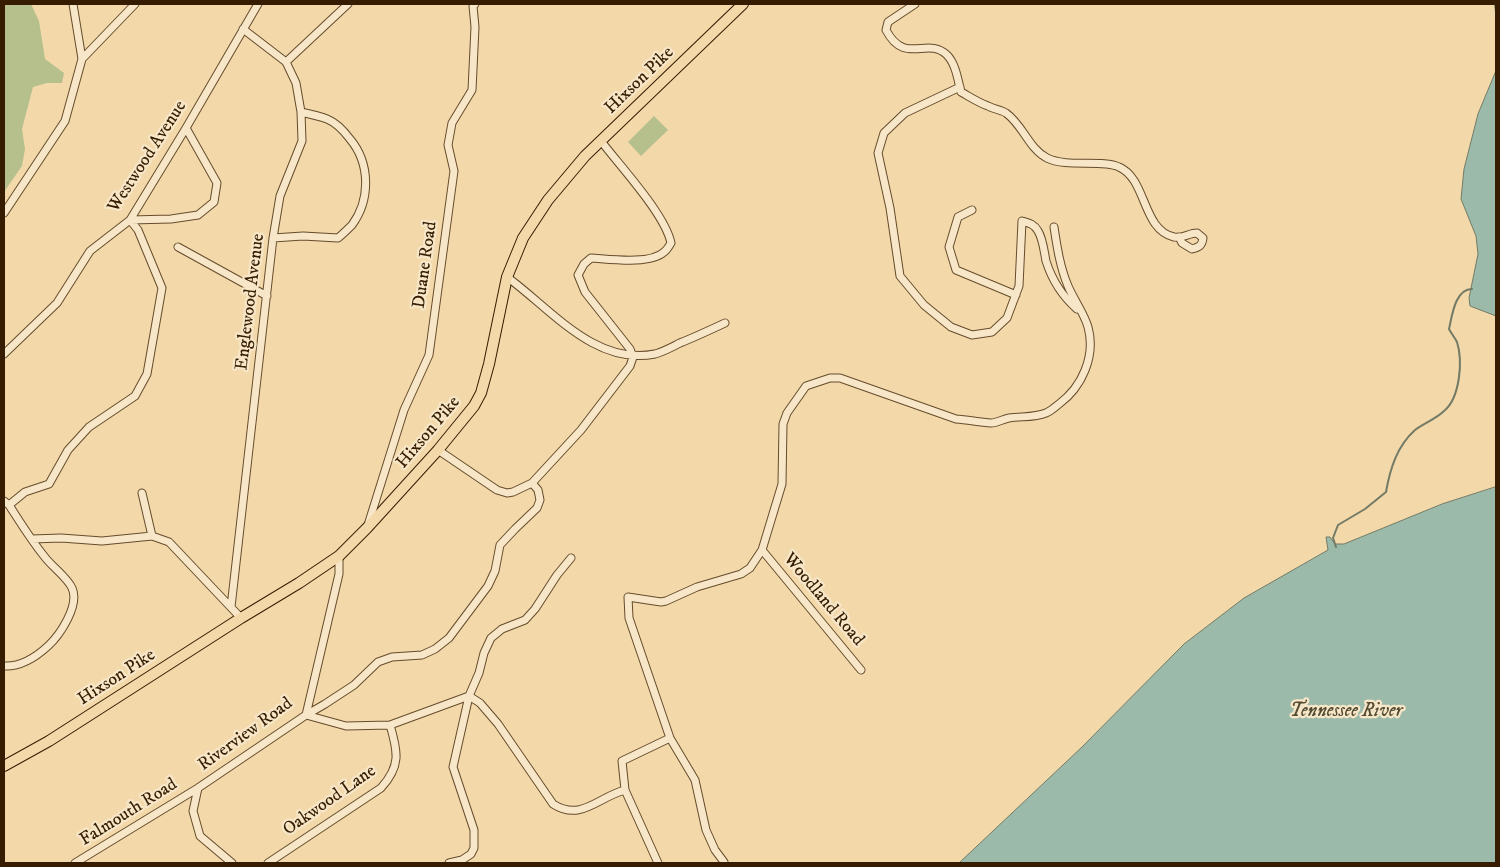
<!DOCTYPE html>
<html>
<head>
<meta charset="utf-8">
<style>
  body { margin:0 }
  #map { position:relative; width:1500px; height:867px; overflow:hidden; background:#f3d8aa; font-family:"IM FELL DW Pica",serif }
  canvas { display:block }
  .frame { position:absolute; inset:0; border:5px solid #361d01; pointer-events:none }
</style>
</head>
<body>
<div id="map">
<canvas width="1500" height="867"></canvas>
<div class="frame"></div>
</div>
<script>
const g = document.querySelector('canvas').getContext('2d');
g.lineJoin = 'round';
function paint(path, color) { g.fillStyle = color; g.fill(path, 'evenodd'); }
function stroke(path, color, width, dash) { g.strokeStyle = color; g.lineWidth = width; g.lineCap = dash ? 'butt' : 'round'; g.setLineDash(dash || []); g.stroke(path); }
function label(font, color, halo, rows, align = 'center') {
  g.font = font + ' "IM FELL DW Pica",serif'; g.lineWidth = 4.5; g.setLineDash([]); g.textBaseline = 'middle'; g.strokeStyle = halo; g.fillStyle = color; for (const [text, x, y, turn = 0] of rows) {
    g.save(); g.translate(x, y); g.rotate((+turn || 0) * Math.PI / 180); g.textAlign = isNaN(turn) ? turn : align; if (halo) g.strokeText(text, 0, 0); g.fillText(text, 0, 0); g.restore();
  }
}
paint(new Path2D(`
  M 4,4 L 31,4 L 39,21 L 45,59 L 64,73 L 62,83 L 47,83 L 33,87 L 22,129 L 25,149 L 22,166 L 4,192 Z
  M 654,116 L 668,130 L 641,156 L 628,142 Z`), '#b6c08c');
const water = new Path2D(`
  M 1496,71 L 1496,316 L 1470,306 L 1469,298 L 1478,254 L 1476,236 L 1461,199 L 1464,169 L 1478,114 Z
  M 1496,487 L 1496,863 L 959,863 L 1082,747 L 1184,644 L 1244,598 L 1328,550 L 1326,537 L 1330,537 L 1335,544 L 1344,544 L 1442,504 Z`);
paint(water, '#9bbaa9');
stroke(water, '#737b66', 1);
stroke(new Path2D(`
  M 1495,4 L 1496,12
  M 1336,547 L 1333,538 L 1338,525 L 1365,509 L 1386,492 C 1390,469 1397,446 1415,430 C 1424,423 1436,419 1444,411 C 1460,398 1463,361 1457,342 C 1455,338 1451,333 1449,329 C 1452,316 1455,289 1472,289`), '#737b66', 2);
const minor = new Path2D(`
  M 915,4 L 888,22 L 886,30 C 905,66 927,36 947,55 C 956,64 958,81 961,92 C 970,97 979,103 988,106 C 994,109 1001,110 1006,113 C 1023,125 1029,149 1047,158 C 1067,168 1102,159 1119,167 C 1147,179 1142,230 1174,237 C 1182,239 1189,233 1197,233 L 1203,238 C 1202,246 1199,247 1192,249 L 1182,243 L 1179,237
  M 82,59 L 135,4
  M 286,62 L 348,4
  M 960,87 L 905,113 L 884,133 L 878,153 L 890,208 L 900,276 L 924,305 L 951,327 L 972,335 L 992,332 L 1007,318 L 1019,286 L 1022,221 C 1029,223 1034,224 1038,231 C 1043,239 1044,251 1046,261 C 1052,280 1062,296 1077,309
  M 972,210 L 958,217 L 949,247 L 956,270 L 1016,295
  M 4,213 L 65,121 L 82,59 L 73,4
  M 130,220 L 171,219 L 198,215 L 214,202 L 217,183 L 186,128
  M 273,238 L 303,236 L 338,238 C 343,234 348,229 352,225 C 371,199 370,163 350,139 C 344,131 337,123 327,119 C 319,116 310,114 301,112
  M 178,247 L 267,296
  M 507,277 C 551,309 595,366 655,354 C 663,352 672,347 680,343 C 695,337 710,330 725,323
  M 4,354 L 57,303 L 90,251 L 130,220 L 186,128 L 258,4
  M 438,450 L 497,490 L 507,493 L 513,492 L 532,483 L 581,430 L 630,366 L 633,357 L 630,349 L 585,292 L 578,275 L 584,264 L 591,258 C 609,259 650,265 664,252 C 667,250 669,246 671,243 C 665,214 620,166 601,141
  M 142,493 L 152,536
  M 4,501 L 9,505 C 20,522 31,540 44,556 C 51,566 67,577 72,588 C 80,605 60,635 48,646 C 35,658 21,667 4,666
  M 9,505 L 25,492 L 49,484 L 68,450 L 89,427 L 135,396 L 147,374 L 162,288 L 138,230 L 130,220
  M 368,525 L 404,410 L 429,355 L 454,171 L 448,145 L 452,123 L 472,90 L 475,27 L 473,6 L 475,4
  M 32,539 L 61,538 L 102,541 L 152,536 L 169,542 L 241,618
  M 762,550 L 861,670
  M 231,607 L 273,238 L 280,196 L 302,141 L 301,112 L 296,83 L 286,62 L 243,29
  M 469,696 L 480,703 L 498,724 L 553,804 C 581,822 598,797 625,790
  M 306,715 L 346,726 L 390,725 L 469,696
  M 306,715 L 339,574 L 339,556
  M 198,788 L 193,811 L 200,836 L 232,863
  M 724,862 L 715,850 L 706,830 L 695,780 L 670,738 L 629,618 L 628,597 L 661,602 L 666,601 L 697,587 L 741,574 L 750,568 L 762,550 L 782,484 L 783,424 L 787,413 L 806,386 L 830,378 L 840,378 L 956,419 C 968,420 979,422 991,423 C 997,423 1003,419 1009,418 C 1021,416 1034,418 1046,413 C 1051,411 1055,407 1059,404 C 1082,387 1096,356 1088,327 C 1084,313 1074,300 1068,286 C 1060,267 1057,247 1054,227
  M 75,863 L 198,788 L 306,715 L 325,704 L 354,685 L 378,662 L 392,657 L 422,655 L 435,649 L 449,638 L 488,586 L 495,571 L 500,545 L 515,529 L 537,508 L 540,500 L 538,490 L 532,483
  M 268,863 L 381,788 C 401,766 398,752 390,725
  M 449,863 L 462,860 L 471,854 L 474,848 L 474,830 L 453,767 L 469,696 L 479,673 L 484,653 L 491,638 L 502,629 L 525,620 L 535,609 L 557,575 L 571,558
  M 658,863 L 625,790 L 622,761 L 670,738`);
const primary = new Path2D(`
  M 4,766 L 49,741 L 241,618 L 299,583 L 339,556 L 367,528 L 438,450 L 474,406 L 481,393 L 489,364 L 507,277 L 523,238 L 548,200 L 585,156 L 743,4`);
stroke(minor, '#654c2b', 9);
stroke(primary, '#361d01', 12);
stroke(minor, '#f7e6c8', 7);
stroke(primary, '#f3d8aa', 10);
label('18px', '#361d01', '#f7e6c8', [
  ["Hixson Pike",640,81,-44],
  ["Westwood Avenue",148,157,-57],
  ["Duane Road",426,265,-82],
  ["Englewood Avenue",251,302,-83],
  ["Hixson Pike",429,433,-50],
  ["Woodland Road",823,600,50],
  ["Hixson Pike",117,678,-33],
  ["Riverview Road",246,735,-36],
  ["Oakwood Lane",330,801,-35],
  ["Falmouth Road",129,813,-32]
]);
label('italic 19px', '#544c33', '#f7e6c8', [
  ["Tennessee River",1346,712]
]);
</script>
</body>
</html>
